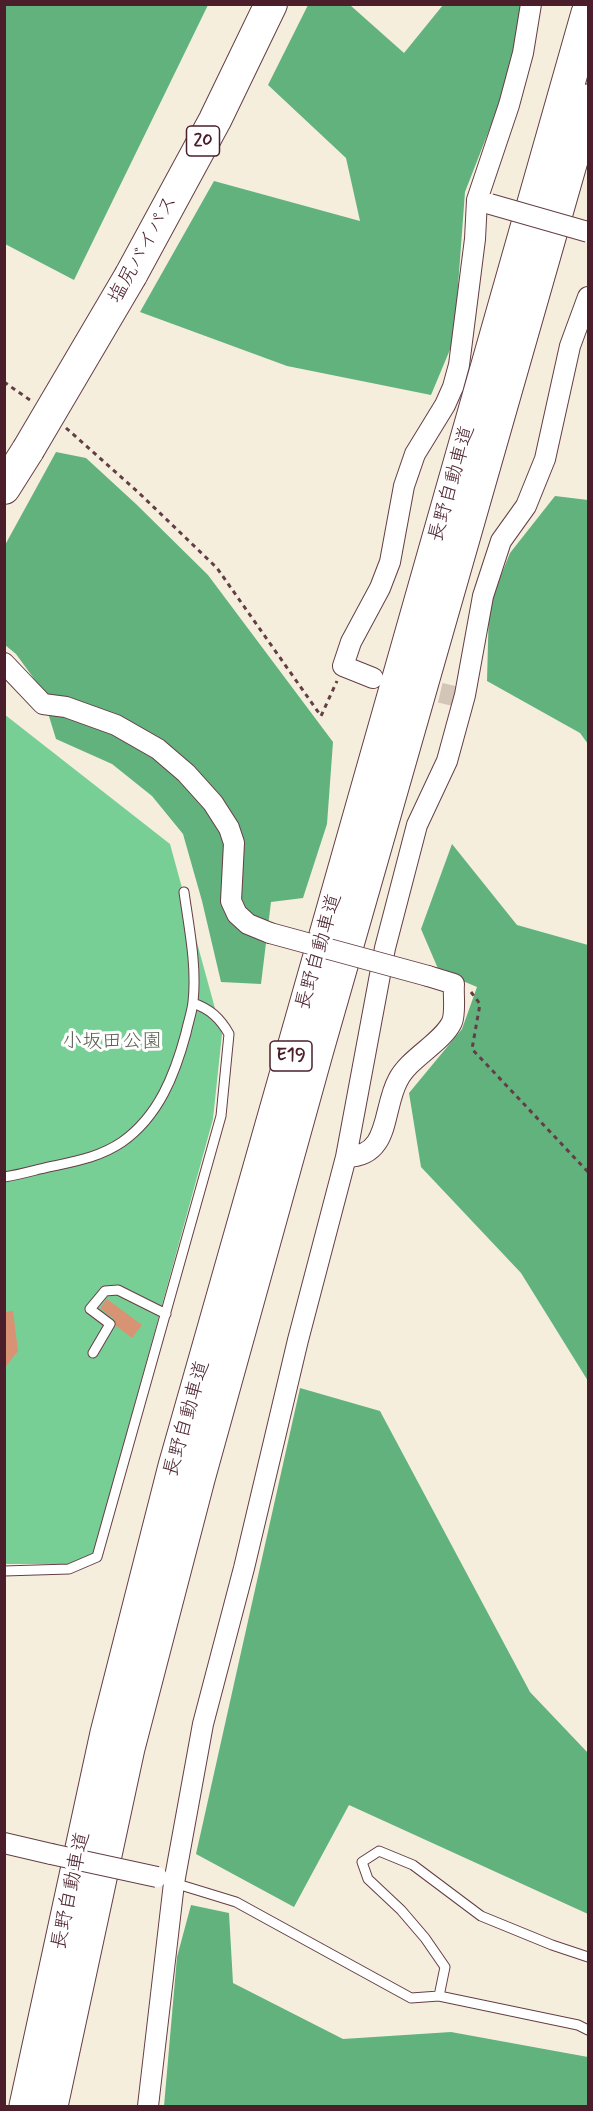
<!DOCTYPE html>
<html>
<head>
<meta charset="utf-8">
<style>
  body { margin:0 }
  #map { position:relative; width:593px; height:2111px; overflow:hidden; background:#f6eedd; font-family:Mynerve,sans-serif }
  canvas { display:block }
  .frame { position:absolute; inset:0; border:6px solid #4a1f2b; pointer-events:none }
</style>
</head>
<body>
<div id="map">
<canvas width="593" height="2111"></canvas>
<div class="frame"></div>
</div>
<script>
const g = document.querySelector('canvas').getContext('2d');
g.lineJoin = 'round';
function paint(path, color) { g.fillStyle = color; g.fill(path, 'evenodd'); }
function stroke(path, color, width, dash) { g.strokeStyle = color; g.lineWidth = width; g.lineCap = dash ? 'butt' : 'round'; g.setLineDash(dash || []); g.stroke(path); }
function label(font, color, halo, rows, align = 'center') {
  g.font = font + ' Mynerve,"Klee One",sans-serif'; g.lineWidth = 6; g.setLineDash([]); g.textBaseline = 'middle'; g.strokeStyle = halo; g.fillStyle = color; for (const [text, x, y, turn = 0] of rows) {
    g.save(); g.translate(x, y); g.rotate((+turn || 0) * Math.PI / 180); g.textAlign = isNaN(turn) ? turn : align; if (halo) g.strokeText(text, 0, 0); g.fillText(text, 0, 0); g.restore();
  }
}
paint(new Path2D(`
  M 4,714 L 170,844 L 222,1034 L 213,1119 L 91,1564 L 5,1564 Z`), '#78cf95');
paint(new Path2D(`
  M 4,5 L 208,5 L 74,280 L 5,244 Z
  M 308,5 L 350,5 L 404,53 L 443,5 L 521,5 L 514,66 L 465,192 L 454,340 L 431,395 L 287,366 L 140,312 L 214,181 L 360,221 L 346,158 L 268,85 Z
  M 56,452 L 86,458 L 136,504 L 208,575 L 333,742 L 327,824 L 303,898 L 271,902 L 261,984 L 221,982 L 202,901 L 183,834 L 152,796 L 112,764 L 56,739 L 40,687 L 16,654 L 5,645 L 5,545 Z
  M 555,496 L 588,500 L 588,744 L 580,733 L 487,681 L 489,605 L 510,553 Z
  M 452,844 L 517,925 L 588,945 L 588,1381 L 521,1273 L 421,1167 L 409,1093 L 462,1029 L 477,987 L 439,971 L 421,929 Z
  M 300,1388 L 380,1411 L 530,1692 L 588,1753 L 588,1914 L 349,1805 L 294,1907 L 196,1854 Z
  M 191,1905 L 229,1913 L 233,1983 L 343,2039 L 451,2032 L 588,2057 L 588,2106 L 164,2106 L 177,1957 Z`), '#62b27e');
paint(new Path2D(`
  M 107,1299 L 142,1325 L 132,1338 L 116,1326 L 114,1319 L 100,1308 Z
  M 13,1311 L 18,1351 L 4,1369 L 4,1312 Z`), '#d89375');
stroke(new Path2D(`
  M 411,686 L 454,696`), '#d4c5b9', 20, [20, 10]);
const service = new Path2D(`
  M 4,1177 C 17,1175 28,1172 40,1169 C 70,1162 97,1159 122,1142 C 159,1116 175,1074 186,1033 C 188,1023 192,1012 193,1002 C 197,966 189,928 184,892
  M 93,1353 L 110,1324 L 90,1309 L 105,1291 L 118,1290 L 166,1314
  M 4,1571 L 69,1569 L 97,1557 L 221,1116 L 229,1034 C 220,1018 210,1009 193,1003
  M 174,1883 L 236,1902 L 411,1998 L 439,1996 L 445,1967 L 425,1938 L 401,1910 L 368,1879 L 362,1862 L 379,1851 L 413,1865 L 481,1916 L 552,1945 L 588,1957
  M 439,1996 L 578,2025 L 588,2030`);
const minor = new Path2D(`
  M 4,663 L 43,704 L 66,707 L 116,725 L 158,749 L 186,773 L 213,803 L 229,828 L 234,843 L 231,901 L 237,914 L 248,924 L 270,933
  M 373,678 L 343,666 L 351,642 L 380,588 L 390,562 L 404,486 L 415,454 L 445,405 L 453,387 L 459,365 L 475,239 L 477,200 L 509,105 L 523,53 L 531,4
  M 346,1157 C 391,1157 382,1109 398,1080 C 409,1058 442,1043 452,1022 C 456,1012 453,995 454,984 L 428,976
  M 4,1843 L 51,1854
  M 148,2106 L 174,1883 L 203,1724 L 244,1568 L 298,1340 L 346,1157 L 385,948 L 417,825 L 447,761 L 465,695 L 483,596 L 501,541 L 526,506 L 545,459 L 570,346 L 588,297`);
const trunk = new Path2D(`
  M 131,275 L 215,120 L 271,4
  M 4,488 L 28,450`);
const motorway = new Path2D(`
  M 26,2106 L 107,1733 L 175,1466 L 588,13
  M 51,2106 L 128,1748 L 198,1479 L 316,1053 L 588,101`);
stroke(service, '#643e46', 11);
stroke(minor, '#643e46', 22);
stroke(trunk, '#643e46', 34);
stroke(motorway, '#643e46', 35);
stroke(new Path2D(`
  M 4,382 L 30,400
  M 66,428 L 138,492 L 217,568 L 321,716 L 337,681
  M 471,992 L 480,1004 L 472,1049 L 588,1172`), '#643e46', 3, [4.5, 4.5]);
stroke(service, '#fff', 9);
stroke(minor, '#fff', 20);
stroke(trunk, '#fff', 32);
stroke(motorway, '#fff', 33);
const minorBridge = new Path2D(`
  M 490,204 L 588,232
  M 270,933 L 428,976
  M 51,1854 L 157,1877`);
const trunkBridge = new Path2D(`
  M 28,450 L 131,275`);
stroke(minorBridge, '#643e46', 22, []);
stroke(trunkBridge, '#643e46', 34, []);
stroke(minorBridge, '#fff', 20);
stroke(trunkBridge, '#fff', 32);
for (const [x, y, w] of [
  [203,141,33],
  [291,1056,42]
]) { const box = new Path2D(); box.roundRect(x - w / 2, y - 15, w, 30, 4.5); g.fillStyle = '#fff'; g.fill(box); stroke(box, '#4a1f2b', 1.5); }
label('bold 18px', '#4a1f2b', null, [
  ["20",203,141],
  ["E19",291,1056]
]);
label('20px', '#4a1f2b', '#fff', [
  ["塩尻バイパス",144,250,-61],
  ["長野自動車道",453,484,-74],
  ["長野自動車道",320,952,-74],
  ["長野自動車道",188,1419,-74],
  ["長野自動車道",72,1891,-78]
]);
label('20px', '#5a5d50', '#fff', [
  ["小坂田公園",112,1043]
]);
</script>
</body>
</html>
